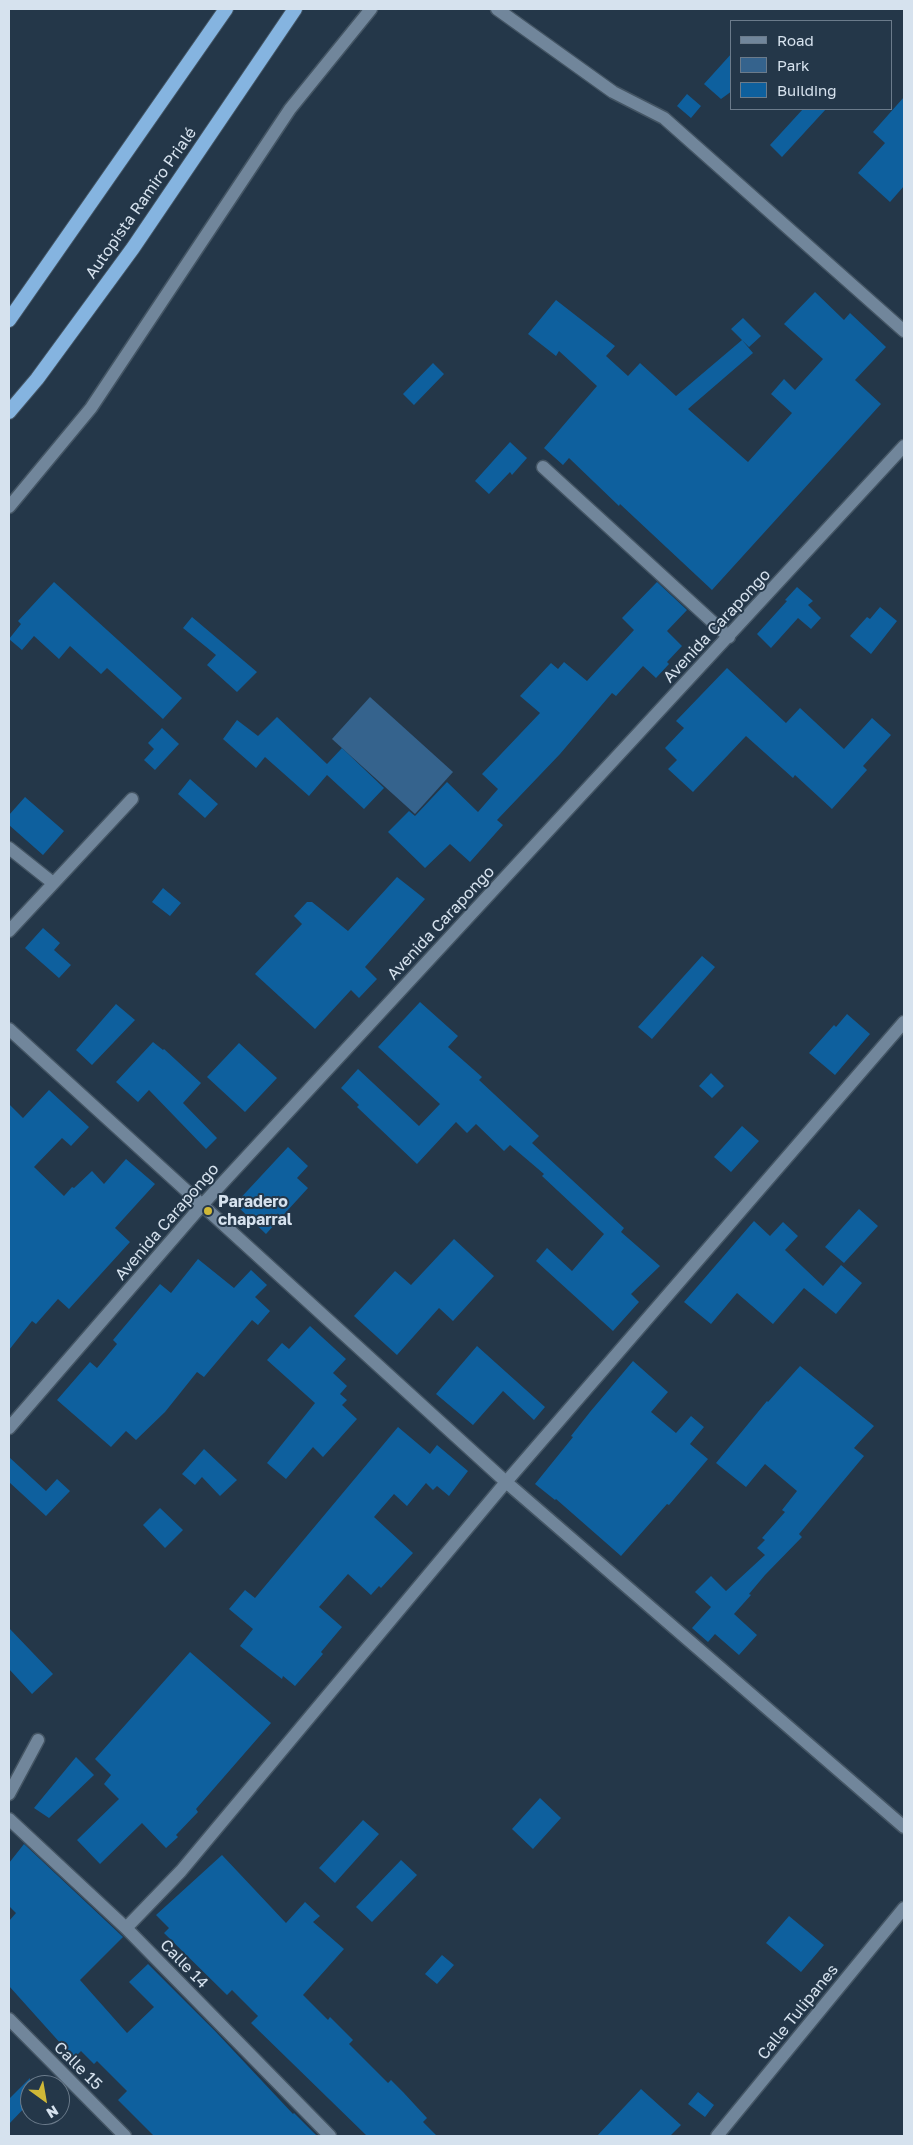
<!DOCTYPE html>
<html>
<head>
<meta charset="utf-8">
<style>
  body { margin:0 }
  #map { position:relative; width:913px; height:2145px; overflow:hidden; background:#243749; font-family:"Golos Text",sans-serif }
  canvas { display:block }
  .frame { position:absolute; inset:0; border:10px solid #d6e2ee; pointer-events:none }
  .legend { position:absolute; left:730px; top:20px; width:162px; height:90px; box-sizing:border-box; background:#243749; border:1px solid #6b7b8b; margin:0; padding:6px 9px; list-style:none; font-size:15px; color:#d6e2ee }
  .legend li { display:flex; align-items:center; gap:10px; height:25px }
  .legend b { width:25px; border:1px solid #6b7b8b }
  .north { position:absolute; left:20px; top:2075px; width:50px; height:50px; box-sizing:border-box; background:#243749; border:1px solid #6b7b8b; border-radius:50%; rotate:148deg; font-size:14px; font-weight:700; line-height:20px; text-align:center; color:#d6e2ee }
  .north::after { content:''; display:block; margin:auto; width:18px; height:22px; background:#d0b837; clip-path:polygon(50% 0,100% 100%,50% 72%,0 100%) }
</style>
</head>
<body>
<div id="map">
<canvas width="913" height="2145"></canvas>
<div class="frame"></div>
<ul class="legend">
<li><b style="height:6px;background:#71869b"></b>Road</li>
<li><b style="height:14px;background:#35638d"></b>Park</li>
<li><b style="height:14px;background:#0e609e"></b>Building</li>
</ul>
<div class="north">N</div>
</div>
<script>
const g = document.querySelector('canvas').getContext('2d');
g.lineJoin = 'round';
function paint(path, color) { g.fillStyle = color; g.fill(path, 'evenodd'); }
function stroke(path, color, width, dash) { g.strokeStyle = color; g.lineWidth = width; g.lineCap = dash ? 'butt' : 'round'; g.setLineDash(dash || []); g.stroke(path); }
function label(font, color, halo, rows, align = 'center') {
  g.font = font + ' "Golos Text",sans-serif'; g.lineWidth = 4; g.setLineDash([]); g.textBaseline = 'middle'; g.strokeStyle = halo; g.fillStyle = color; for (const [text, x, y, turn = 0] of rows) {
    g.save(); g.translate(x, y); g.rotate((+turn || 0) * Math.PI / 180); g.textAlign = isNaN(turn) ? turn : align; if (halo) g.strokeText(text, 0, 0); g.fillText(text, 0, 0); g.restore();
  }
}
paint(new Path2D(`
  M 370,697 L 453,772 L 415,814 L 332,739 Z`), '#35638d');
paint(new Path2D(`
  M 732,53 L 732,91 L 721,99 L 704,84 Z
  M 687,94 L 701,106 L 691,118 L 677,106 Z
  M 904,97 L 904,186 L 890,202 L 858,173 L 885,143 L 873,132 Z
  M 803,109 L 826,109 L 782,157 L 770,145 Z
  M 815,292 L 844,320 L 850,313 L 886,347 L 855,380 L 881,404 L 712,590 L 620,504 L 619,506 L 569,458 L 563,465 L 544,448 L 597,386 L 559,351 L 556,356 L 528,334 L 556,300 L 615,346 L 606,356 L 628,376 L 640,363 L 676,396 L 742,340 L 753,353 L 688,409 L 748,462 L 792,413 L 771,394 L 784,379 L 795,390 L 823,359 L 784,324 Z
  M 743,318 L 761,336 L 749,347 L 731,329 Z
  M 433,363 L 444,374 L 414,405 L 403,394 Z
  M 510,442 L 527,458 L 512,475 L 510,472 L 489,494 L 475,481 Z
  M 54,582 L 182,698 L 163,719 L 107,668 L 101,674 L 70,646 L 59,659 L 34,636 L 22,650 L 9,639 L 21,624 L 18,621 Z
  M 657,582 L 687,610 L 667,631 L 682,646 L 667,662 L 669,664 L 656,678 L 643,666 L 616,696 L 612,693 L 560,754 L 497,820 L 503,825 L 470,862 L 450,844 L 425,868 L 388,832 L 409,811 L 415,816 L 447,782 L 478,812 L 498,789 L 482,774 L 540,713 L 520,696 L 551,663 L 558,669 L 564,662 L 587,681 L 634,630 L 622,618 Z
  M 797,587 L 813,601 L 808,605 L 821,618 L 811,629 L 798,618 L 771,648 L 757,634 L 787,601 L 785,600 Z
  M 880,607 L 897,621 L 871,654 L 850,636 L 867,617 L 870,619 Z
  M 192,617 L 257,672 L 237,692 L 207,665 L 216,655 L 183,628 Z
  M 727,668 L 786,723 L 800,708 L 844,749 L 872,718 L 891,735 L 863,766 L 867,770 L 832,809 L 795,775 L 793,778 L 746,736 L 693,792 L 668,769 L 677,760 L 665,748 L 684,728 L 676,721 Z
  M 277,717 L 327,764 L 342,748 L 384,788 L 364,809 L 327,775 L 309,796 L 265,757 L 256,768 L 223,739 L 237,720 L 258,736 Z
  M 162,728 L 179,744 L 155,770 L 144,760 L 154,749 L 148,743 Z
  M 190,779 L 218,804 L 205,818 L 178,794 Z
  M 25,797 L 64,831 L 43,855 L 9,825 L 9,815 Z
  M 397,877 L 425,899 L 365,967 L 377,979 L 359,998 L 351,990 L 315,1029 L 255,974 L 302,924 L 294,916 L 307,902 L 312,902 L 348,931 Z
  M 163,888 L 181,903 L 170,916 L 152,902 Z
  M 43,928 L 60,943 L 54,950 L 71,965 L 59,978 L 25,948 Z
  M 702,956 L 715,967 L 652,1039 L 638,1027 Z
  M 420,1002 L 458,1036 L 448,1047 L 482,1077 L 479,1080 L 539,1136 L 532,1143 L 624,1228 L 621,1232 L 660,1266 L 631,1294 L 639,1302 L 613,1331 L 536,1261 L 547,1248 L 572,1271 L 604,1234 L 542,1176 L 544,1174 L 510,1145 L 504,1151 L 476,1124 L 467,1133 L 456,1122 L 417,1164 L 357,1107 L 359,1105 L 341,1088 L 358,1069 L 419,1126 L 440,1104 L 378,1047 Z
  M 116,1004 L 135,1020 L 92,1065 L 76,1050 Z
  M 847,1014 L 870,1034 L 835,1075 L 809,1053 L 834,1025 L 836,1027 Z
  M 153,1042 L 163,1050 L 164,1049 L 201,1083 L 183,1103 L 217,1138 L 206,1149 L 149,1090 L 138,1102 L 116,1082 Z
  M 239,1043 L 277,1078 L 245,1112 L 207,1077 Z
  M 711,1073 L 724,1086 L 712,1098 L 699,1086 Z
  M 49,1090 L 89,1127 L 71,1146 L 62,1138 L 34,1167 L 64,1196 L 72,1187 L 74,1188 L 92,1171 L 104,1184 L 126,1159 L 155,1184 L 115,1228 L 130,1242 L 69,1309 L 58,1299 L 36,1324 L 32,1321 L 9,1350 L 9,1104 L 23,1118 Z
  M 742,1126 L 759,1141 L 731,1172 L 714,1157 Z
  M 288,1147 L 308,1166 L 297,1178 L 308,1188 L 266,1234 L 235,1204 Z
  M 859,1209 L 878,1226 L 844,1263 L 825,1247 Z
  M 754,1221 L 770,1236 L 783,1222 L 798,1236 L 785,1250 L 823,1286 L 841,1265 L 862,1283 L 836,1314 L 804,1288 L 773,1324 L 737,1293 L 711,1324 L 684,1302 Z
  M 454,1239 L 494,1276 L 453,1321 L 439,1308 L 397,1355 L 354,1316 L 395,1271 L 411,1285 Z
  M 198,1259 L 234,1288 L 251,1270 L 267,1285 L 255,1297 L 270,1311 L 258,1325 L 252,1320 L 204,1377 L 197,1372 L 165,1412 L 136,1440 L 126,1431 L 111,1447 L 57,1400 L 90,1362 L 97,1368 L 117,1344 L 113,1340 L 160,1284 L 171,1293 Z
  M 310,1326 L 346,1359 L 333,1373 L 347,1386 L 340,1394 L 347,1400 L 342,1405 L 357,1419 L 323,1457 L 313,1447 L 286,1479 L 267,1463 L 315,1403 L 267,1360 L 282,1343 L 289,1349 Z
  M 477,1346 L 545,1407 L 534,1420 L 503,1391 L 473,1425 L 436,1394 Z
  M 633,1361 L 668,1392 L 651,1412 L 676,1433 L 691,1416 L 704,1427 L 690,1444 L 708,1459 L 669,1505 L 667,1504 L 621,1556 L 556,1499 L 555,1500 L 535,1484 L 573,1437 L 571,1436 L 590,1412 Z
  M 800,1366 L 874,1426 L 854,1448 L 864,1456 L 799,1534 L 802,1537 L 765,1575 L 749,1594 L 751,1595 L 734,1614 L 757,1635 L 739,1655 L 715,1634 L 708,1642 L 692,1628 L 711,1607 L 695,1592 L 711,1576 L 726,1591 L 765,1555 L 757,1548 L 765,1540 L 762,1538 L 785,1512 L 782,1510 L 797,1491 L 765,1464 L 746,1487 L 716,1463 L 767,1401 L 768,1402 Z
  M 398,1427 L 430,1454 L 437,1445 L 468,1471 L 449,1496 L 437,1486 L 433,1490 L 426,1483 L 407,1506 L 394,1494 L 374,1517 L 413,1553 L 381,1588 L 379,1586 L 371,1595 L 348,1574 L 319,1607 L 342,1627 L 321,1652 L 323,1654 L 295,1686 L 283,1676 L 282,1679 L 240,1646 L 253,1629 L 229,1609 L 245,1590 L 255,1598 Z
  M 204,1449 L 237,1480 L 220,1496 L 202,1477 L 195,1485 L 182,1474 Z
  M 9,1457 L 46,1491 L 57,1479 L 70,1491 L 46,1516 L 9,1482 Z
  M 160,1508 L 183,1530 L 165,1548 L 143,1525 Z
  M 9,1628 L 53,1674 L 32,1694 L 9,1669 Z
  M 190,1652 L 271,1723 L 196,1809 L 198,1812 L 176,1835 L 178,1837 L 166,1848 L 142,1823 L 100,1864 L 77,1840 L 119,1799 L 104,1784 L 111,1775 L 95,1759 Z
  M 76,1757 L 94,1775 L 49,1818 L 34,1808 Z
  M 540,1798 L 561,1818 L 533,1849 L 512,1829 Z
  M 363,1820 L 379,1834 L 335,1883 L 319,1868 Z
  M 24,1844 L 123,1937 L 80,1980 L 127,2033 L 154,2007 L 129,1982 L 148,1964 L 216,2032 L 293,2114 L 294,2113 L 317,2136 L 154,2136 L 118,2100 L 127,2091 L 97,2061 L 94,2064 L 81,2051 L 75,2057 L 62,2045 L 9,1986 L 9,1921 L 16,1913 L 9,1906 L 9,1863 Z
  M 222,1855 L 286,1923 L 305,1902 L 320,1916 L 313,1922 L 344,1949 L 303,1995 L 328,2020 L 330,2017 L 353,2040 L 349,2044 L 388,2083 L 391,2080 L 403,2092 L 427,2118 L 423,2122 L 437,2136 L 367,2136 L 251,2023 L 258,2016 L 232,1990 L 227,1995 L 164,1933 L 169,1928 L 156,1915 Z
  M 401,1860 L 417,1875 L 372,1922 L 356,1907 Z
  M 789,1916 L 824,1945 L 801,1972 L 766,1943 Z
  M 442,1955 L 454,1965 L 437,1984 L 425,1974 Z
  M 30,2078 L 30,2102 L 9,2124 L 9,2099 Z
  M 641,2089 L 681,2125 L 670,2136 L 597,2136 Z
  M 698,2092 L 714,2105 L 705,2117 L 688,2104 Z`), '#0e609e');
const minor = new Path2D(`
  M 497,9 L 613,92 L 664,118 L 904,331
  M 543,467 L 729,637
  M 9,507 L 91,408 L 290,109 L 371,9
  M 9,848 L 53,883
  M 9,931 L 132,799
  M 9,1029 L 506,1482 L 904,1827
  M 9,1794 L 38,1740
  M 9,1819 L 126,1928 L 330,2136
  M 126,1928 L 181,1871 L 506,1482 L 904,1022
  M 9,2019 L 125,2136
  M 717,2136 L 904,1908`);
const tertiary = new Path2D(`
  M 9,1428 L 203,1204 L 904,446`);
const trunk = new Path2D(`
  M 9,320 L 226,9
  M 9,412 L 37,379 L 133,248 L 295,9`);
stroke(minor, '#445564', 15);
stroke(tertiary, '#445564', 15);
stroke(trunk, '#445564', 16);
stroke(minor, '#71869b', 12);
stroke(tertiary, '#71869b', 12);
stroke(trunk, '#85b4e0', 14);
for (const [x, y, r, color] of [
  [208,1211,5,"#d0b837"]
]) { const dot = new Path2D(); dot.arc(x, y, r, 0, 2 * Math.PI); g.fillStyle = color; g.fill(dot); stroke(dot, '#243749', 2); }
label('16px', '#d6e2ee', '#243749', [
  ["Autopista Ramiro Prialé",141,203,-55],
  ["Avenida Carapongo",717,626,-47],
  ["Avenida Carapongo",441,923,-47],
  ["Avenida Carapongo",167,1222,-49],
  ["Calle 14",184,1964,46],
  ["Calle Tulipanes",798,2012,-51],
  ["Calle 15",78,2066,45]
]);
label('bold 16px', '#d6e2ee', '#243749', [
  ["Paradero",218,1202],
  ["chaparral",218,1220]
], 'left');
</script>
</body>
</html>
